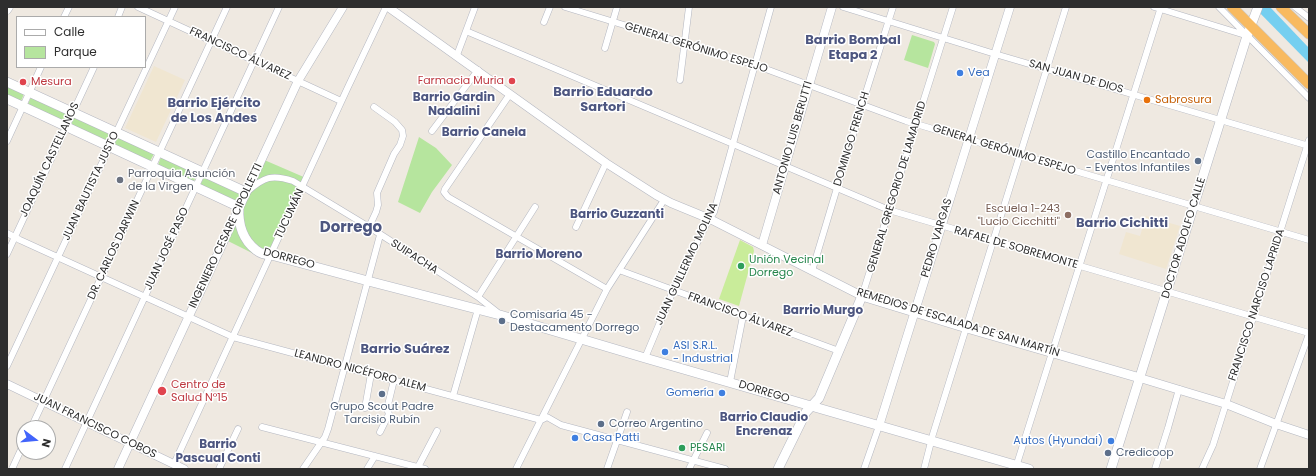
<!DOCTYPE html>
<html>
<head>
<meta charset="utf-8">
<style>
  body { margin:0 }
  #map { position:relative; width:1316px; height:476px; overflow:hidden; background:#efe9e1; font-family:Poppins,sans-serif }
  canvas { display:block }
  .frame { position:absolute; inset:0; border:8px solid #2e2e2e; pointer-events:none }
  .legend { position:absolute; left:16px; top:16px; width:130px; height:52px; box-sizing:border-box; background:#fff; border:1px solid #ababab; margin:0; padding:5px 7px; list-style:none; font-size:12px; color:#2e2e2e }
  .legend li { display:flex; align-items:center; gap:8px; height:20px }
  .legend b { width:20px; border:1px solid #ababab }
  .north { position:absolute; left:16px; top:420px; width:40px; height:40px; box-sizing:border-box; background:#fff; border:1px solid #ababab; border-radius:50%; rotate:106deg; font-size:11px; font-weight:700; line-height:16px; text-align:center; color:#2e2e2e }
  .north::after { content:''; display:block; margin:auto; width:14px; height:18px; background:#4264fb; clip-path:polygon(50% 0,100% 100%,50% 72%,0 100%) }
</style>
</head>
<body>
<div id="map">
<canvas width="1316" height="476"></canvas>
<div class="frame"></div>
<ul class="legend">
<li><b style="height:5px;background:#fff"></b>Calle</li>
<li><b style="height:11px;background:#b6e59e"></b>Parque</li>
</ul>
<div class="north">N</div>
</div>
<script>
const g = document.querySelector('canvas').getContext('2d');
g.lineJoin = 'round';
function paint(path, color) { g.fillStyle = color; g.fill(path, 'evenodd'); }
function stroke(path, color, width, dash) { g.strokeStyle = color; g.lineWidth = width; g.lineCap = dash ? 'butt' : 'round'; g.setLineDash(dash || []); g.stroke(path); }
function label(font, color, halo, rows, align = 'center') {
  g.font = font + ' Poppins,sans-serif'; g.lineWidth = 3; g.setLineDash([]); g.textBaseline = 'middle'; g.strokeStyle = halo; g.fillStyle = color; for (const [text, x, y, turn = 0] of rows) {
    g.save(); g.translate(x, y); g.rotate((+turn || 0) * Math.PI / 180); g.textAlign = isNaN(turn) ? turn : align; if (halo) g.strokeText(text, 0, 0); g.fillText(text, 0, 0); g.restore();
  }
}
paint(new Path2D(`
  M 154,66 L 185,80 L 156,142 L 125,128 Z
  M 1146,216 L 1180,226 L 1166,269 L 1119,254 L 1126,232 L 1140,236 Z`), '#f0e6d1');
paint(new Path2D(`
  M 912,35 L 934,42 L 935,44 L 928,68 L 904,60 Z
  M 7,85 L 24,94 L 21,101 L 7,95 Z
  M 31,97 L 67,114 L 64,121 L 28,104 Z
  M 74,117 L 111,134 L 107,141 L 71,124 Z
  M 117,137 L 154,154 L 150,161 L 114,144 Z
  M 419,137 L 436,148 L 452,165 L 432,192 L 420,213 L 398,202 Z
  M 161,157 L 197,174 L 194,181 L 158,165 Z
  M 262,159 L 306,178 L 268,261 L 224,239 Z
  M 204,177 L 240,194 L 237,201 L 200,185 Z`), '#b6e59e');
paint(new Path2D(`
  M 740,240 L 753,247 L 754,251 L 739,306 L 719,299 Z`), '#c9ec9a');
paint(new Path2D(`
  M 1254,7 L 1270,7 L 1309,48 L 1309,63 Z`), '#75cff0');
const minor = new Path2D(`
  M 138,7 L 341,101
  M 565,7 L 755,65 L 906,121 L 1309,240
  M 843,7 L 995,54 L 1309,146
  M 1154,7 L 1245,35
  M 1219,7 L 1309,98
  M 1295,7 L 1309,18
  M 64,17 L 69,7
  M 118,17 L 122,7
  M 544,22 L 550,7
  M 466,31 L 889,210 L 1309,333
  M 605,48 L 617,7
  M 457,55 L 475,7
  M 680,80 L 689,7
  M 510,94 L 445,189 L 444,192 L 448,197 L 607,289
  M 432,131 L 478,70
  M 7,141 L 41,67
  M 248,191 C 264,177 272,174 293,181 L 369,227 L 478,297 L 497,312
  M 369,227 L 376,212 L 378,205 L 377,193 L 394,154 L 400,145 L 403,136 L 402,130 L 395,122 L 374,107
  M 576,227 L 606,163
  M 7,233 L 20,240 L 233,337 L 541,420 L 547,417 L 561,425 L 725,469
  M 7,254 L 94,67
  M 619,270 L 839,351
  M 812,271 L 862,105 L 893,7
  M 862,296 L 953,7
  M 478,297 L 535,207
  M 645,358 L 673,291 L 706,225 L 714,212 L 771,7
  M 7,366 L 175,7
  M 730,382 L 743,316
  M 453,396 L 478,309
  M 365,408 L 371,374
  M 262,427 L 425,469
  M 31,428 L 227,7
  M 380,432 L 389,414 L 387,409 L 394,380
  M 174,464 L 348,87 L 386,7
  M 1016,467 L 1161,7
  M 12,469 L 24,443
  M 65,469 L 279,7
  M 219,469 L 238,429
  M 303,469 L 325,437 L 328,429 L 380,235
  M 367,469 L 375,456
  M 417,469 L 437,431
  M 516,469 L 607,289 L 664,200
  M 607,469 L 627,412
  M 689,469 L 707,433
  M 864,469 L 879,426
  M 924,469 L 933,434 L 1066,7
  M 1155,469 L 1168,428 L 1179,389
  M 1202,469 L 1213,445 L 1309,140
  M 1260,469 L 1309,334`);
const tertiary = new Path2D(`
  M 388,7 L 606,163 L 656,195 L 671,203 L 710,219 L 862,296
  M 7,10 L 9,7
  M 762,245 L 832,7
  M 1140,378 L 1226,404 L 1276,424 L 1309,435
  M 7,384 L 184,469
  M 879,426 L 1010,7
  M 118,469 L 298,81 L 343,7`);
const secondary = new Path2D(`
  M 7,82 L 246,192
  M 7,99 L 239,207 C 238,224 242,239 256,250 C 261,254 265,255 271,255 L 368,281 L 500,315 L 645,358 L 1029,469
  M 778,469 L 806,412 L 819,398 L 862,296 L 960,326 L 1140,378
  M 1111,469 L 1247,36 L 1258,7`);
const trunk = new Path2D(`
  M 1232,7 L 1309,84
  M 1281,7 L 1309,34`);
stroke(minor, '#b4b7c1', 7);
stroke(tertiary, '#b4b7c1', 9);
stroke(secondary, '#b4b7c1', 10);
stroke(trunk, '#c9c9c9', 11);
stroke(minor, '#fff', 6);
stroke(tertiary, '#fff', 8);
stroke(secondary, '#fff', 9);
stroke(trunk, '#f8ba60', 10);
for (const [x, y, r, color] of [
  [960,73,4,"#3f7fe0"],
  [512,81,4,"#e0444e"],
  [23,82,4,"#e0444e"],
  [1147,100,4,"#e8710a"],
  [1198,161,4,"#5c6f8a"],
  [120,180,4,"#6b7280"],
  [1068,215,4,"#8d6e63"],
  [741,266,4,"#2e9e5b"],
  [502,321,4,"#5c6f8a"],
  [665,352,4,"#3f7fe0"],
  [162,391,5,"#e0444e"],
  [722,393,4,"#3f7fe0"],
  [382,394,4,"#5c6f8a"],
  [601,424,4,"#5c6f8a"],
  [575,438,4,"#3f7fe0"],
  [1111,441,4,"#3f7fe0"],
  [682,448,4,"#2e9e5b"],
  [1108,453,4,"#5c6f8a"]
]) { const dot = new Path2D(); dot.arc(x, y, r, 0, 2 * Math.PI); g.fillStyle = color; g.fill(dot); stroke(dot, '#fff', 1.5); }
label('11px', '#2e2e2e', '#fff', [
  ["GENERAL GERÓNIMO ESPEJO",696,48,17],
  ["FRANCISCO ÁLVAREZ",240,54,25],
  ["SAN JUAN DE DIOS",1076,77,16],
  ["ANTONIO LUIS BERUTTI",793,138,-74],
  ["DOMINGO FRENCH",852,139,-73],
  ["GENERAL GERÓNIMO ESPEJO",1004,150,17],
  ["JOAQUÍN CASTELLANOS",50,160,-65],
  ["JUAN BAUTISTA JUSTO",91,186,-65],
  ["GENERAL GREGORIO DE LAMADRID",897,187,-73],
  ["TUCUMÁN",290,214,-65],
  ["INGENIERO CESARE CIPOLLETTI",226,236,-65],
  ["PEDRO VARGAS",937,238,-73],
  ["DOCTOR ADOLFO CALLE",1184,238,-73],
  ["RAFAEL DE SOBREMONTE",1016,248,16],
  ["JUAN JOSÉ PASO",167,249,-65],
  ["DR. CARLOS DARWIN",114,250,-65],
  ["SUIPACHA",414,257,33],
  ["DORREGO",289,259,15],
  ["JUAN GUILLERMO MOLINA",687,264,-65],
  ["FRANCISCO NARCISO LAPRIDA",1257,305,-72],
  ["FRANCISCO ÁLVAREZ",740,315,20],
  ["REMEDIOS DE ESCALADA DE SAN MARTÍN",958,323,17],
  ["LEANDRO NICÉFORO ALEM",360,371,15],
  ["DORREGO",764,392,17],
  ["JUAN FRANCISCO COBOS",95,426,26]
]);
label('11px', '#366cbe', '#fff', [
  ["Vea",968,73],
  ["ASI S.R.L.",673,346],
  ["- Industrial",673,359],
  ["Gomería",714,393,"right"],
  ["Casa Patti",583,438],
  ["Autos (Hyundai)",1103,441,"right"]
], 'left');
label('11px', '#be3a42', '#fff', [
  ["Farmacia Muria",504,81,"right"],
  ["Mesura",31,82],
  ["Centro de",171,385],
  ["Salud N°15",171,398]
], 'left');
label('11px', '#c56008', '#fff', [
  ["Sabrosura",1155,100]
], 'left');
label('11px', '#4e5e75', '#fff', [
  ["Castillo Encantado",1190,155,"right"],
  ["- Eventos Infantiles",1190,168,"right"],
  ["Comisaría 45 -",510,315],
  ["Destacamento Dorrego",510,328],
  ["Grupo Scout Padre",382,407,"center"],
  ["Tarcisio Rubín",382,420,"center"],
  ["Correo Argentino",609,424],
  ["Credicoop",1116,453]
], 'left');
label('11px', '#5b616d', '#fff', [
  ["Parroquia Asunción",128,174],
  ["de la Virgen",128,187]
], 'left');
label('11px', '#785e54', '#fff', [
  ["Escuela 1-243",1060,209],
  ["\"Lucio Cicchitti\"",1060,222]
], 'right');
label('11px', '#27864d', '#fff', [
  ["Unión Vecinal",749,260],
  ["Dorrego",749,273],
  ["PESARI",690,448]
], 'left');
label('bold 12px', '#4d5680', '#fff', [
  ["Barrio Gardin",454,98],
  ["Nadalini",454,112],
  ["Barrio Canela",484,133],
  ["Barrio Guzzanti",617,215],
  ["Barrio Moreno",539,255],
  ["Barrio Murgo",823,311],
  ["Barrio Claudio",764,418],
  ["Encrenaz",764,432],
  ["Barrio",218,445],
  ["Pascual Conti",218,459]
]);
label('bold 13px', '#4d5680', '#fff', [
  ["Barrio Bombal",853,41],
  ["Etapa 2",853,56],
  ["Barrio Eduardo",603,93],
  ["Sartori",603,108],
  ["Barrio Ejército",214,104],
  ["de Los Andes",214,119],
  ["Barrio Cichitti",1122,224],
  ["Barrio Suárez",405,350]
]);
label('bold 15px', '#4d5680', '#fff', [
  ["Dorrego",351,228]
]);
</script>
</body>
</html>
